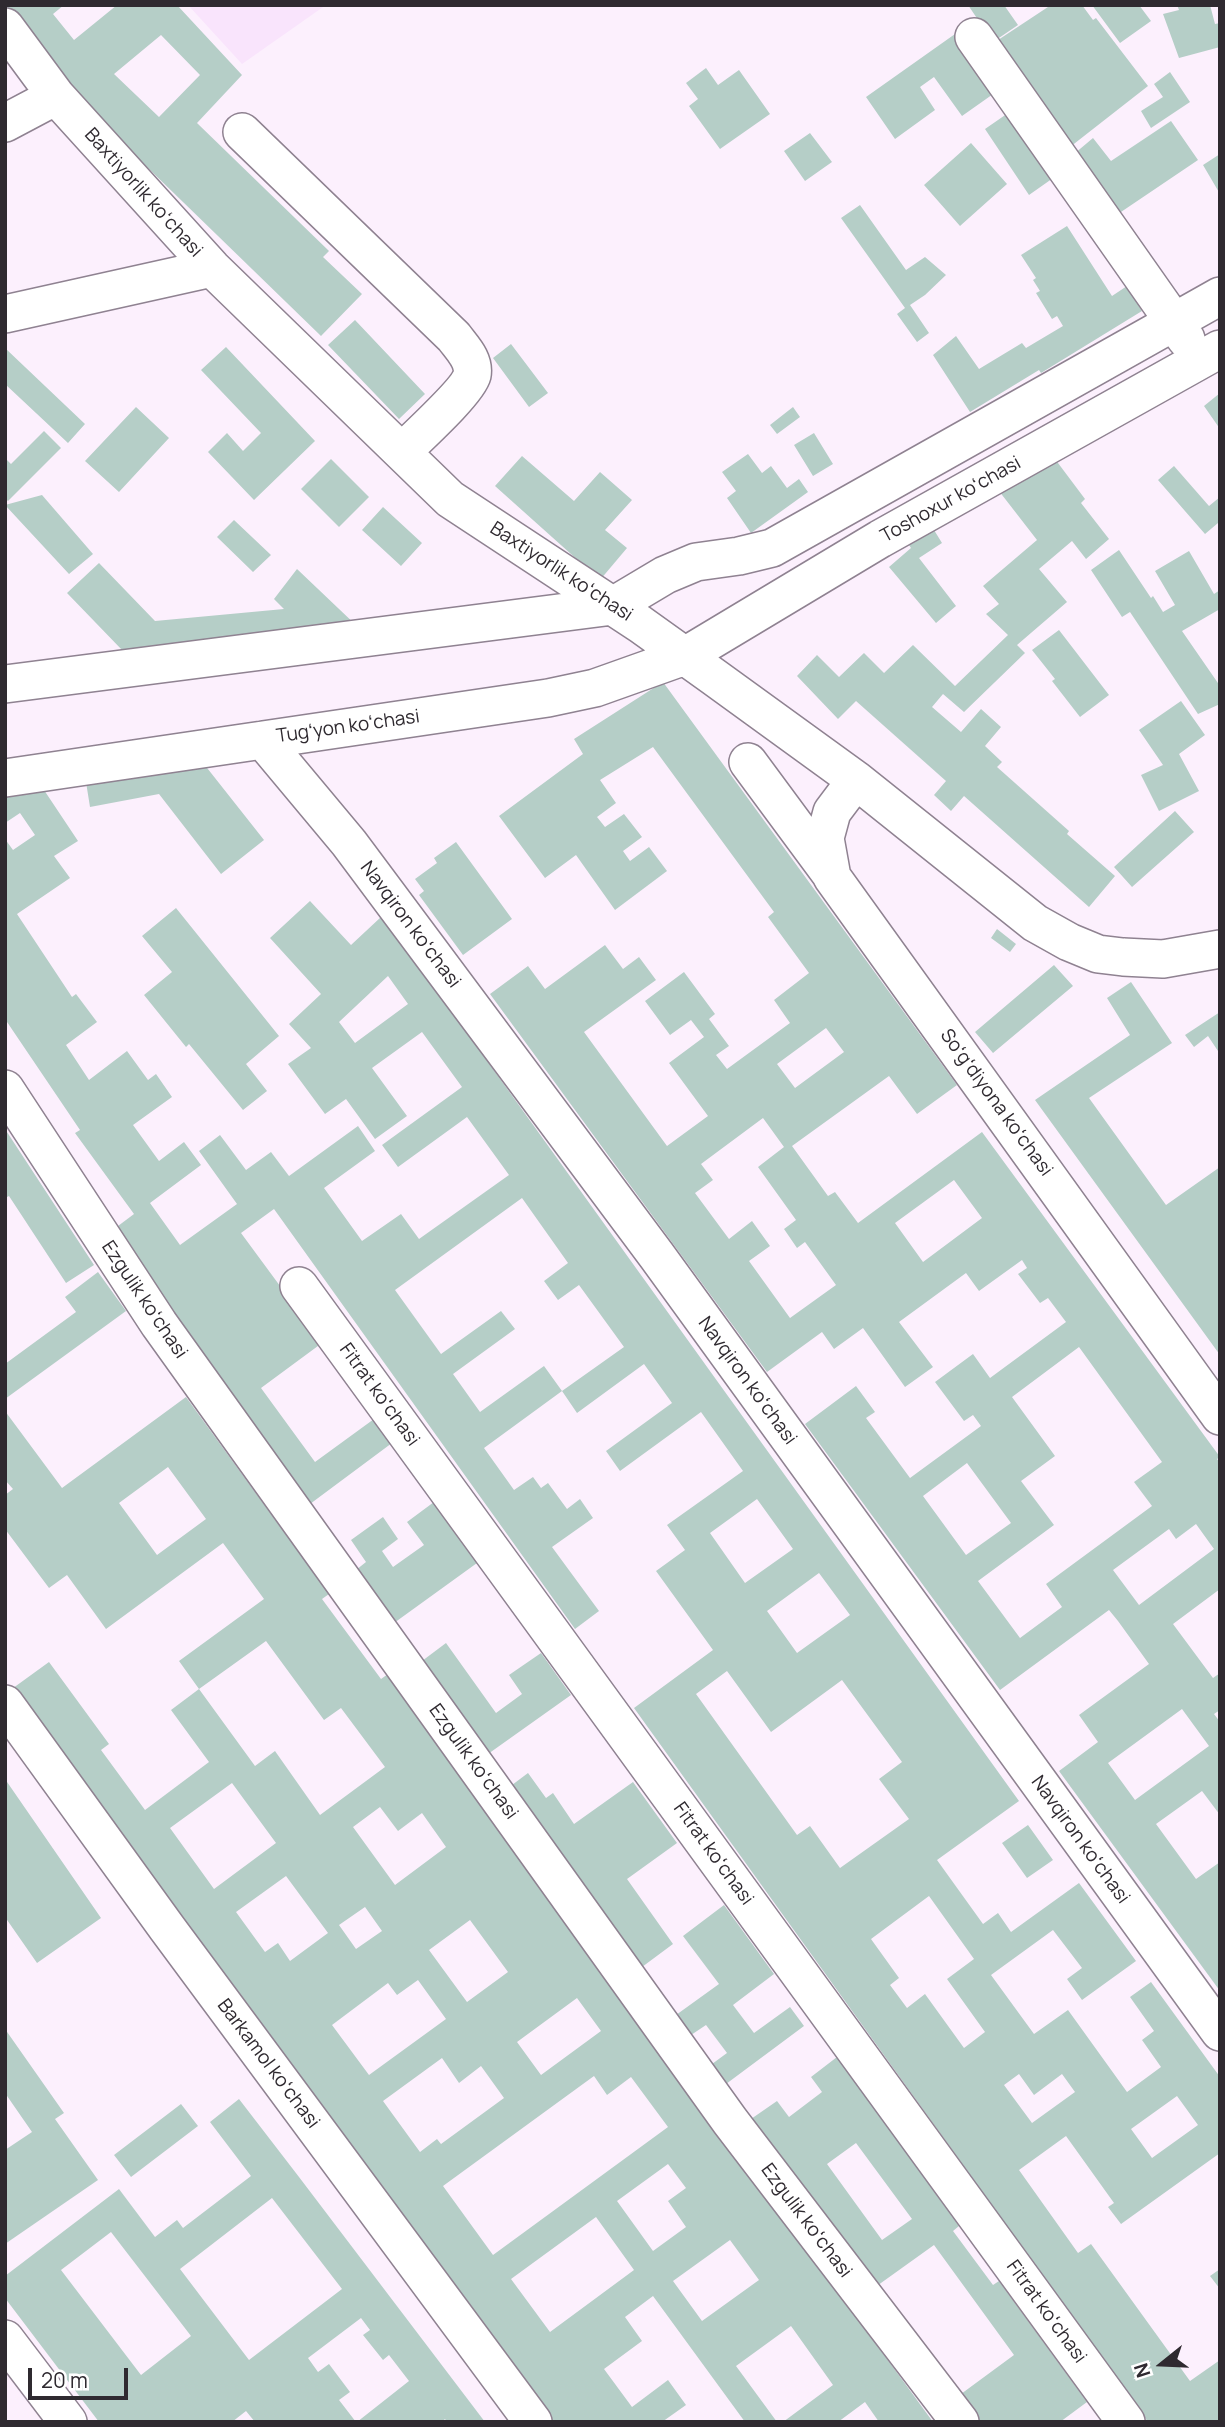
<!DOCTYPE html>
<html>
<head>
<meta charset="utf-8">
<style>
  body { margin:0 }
  #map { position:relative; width:1225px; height:2427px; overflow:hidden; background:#fcf0fd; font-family:Manrope,sans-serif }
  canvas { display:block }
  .frame { position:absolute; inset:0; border:7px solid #2f2a30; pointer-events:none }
  .north { position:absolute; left:1127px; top:2329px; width:70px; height:70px; -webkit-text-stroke:5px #fff; paint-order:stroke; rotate:252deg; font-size:19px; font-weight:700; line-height:28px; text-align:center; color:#2f2a30 }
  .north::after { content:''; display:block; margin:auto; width:24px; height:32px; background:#2f2a30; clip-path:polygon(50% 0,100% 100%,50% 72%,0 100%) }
  .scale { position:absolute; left:28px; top:2368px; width:100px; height:32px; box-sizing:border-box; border:4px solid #2f2a30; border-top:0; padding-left:9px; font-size:21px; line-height:24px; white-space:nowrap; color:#2f2a30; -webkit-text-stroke:5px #fff; paint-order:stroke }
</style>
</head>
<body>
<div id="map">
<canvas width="1225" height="2427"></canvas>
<div class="frame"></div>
<div class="north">N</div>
<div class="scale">20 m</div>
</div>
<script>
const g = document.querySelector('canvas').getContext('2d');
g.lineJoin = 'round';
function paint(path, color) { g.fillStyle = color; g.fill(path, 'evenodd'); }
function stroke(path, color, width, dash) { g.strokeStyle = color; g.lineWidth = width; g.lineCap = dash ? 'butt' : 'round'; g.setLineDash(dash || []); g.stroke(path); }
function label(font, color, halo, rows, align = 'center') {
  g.font = font + ' Manrope,sans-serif'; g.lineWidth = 7; g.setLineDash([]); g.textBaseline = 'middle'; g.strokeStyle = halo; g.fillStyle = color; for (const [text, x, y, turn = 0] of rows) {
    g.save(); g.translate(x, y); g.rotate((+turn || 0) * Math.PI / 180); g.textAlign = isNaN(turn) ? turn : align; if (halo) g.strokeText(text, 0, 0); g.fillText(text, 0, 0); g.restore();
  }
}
paint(new Path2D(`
  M 188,5 L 326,5 L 242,64 Z`), '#f9e4fc');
paint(new Path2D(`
  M 5,5 L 64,5 L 53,14 L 74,40 L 117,5 L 177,5 L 242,75 L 197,123 L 329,251 L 323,257 L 362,294 L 321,336 L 80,102 L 5,10 ZM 161,35 L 200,75 L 159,117 L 114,74 Z
  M 968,5 L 1004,5 L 1018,25 L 993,42 Z
  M 1051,5 L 1082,5 L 1093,20 L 1096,18 L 1148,86 L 1070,147 L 995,42 Z
  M 1092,5 L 1139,5 L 1151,21 L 1120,43 Z
  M 1177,5 L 1210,5 L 1215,24 L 1220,23 L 1220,47 L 1179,58 L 1163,14 L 1179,10 Z
  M 955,34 L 996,92 L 962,116 L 934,77 L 920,87 L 935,110 L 895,139 L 866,97 Z
  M 706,68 L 718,85 L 739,70 L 770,114 L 720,149 L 689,106 L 698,99 L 686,83 Z
  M 1170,72 L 1190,102 L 1151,128 L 1141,111 L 1163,97 L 1154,84 Z
  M 1011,111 L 1056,176 L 1029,195 L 985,129 Z
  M 1171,121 L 1198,160 L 1118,214 L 1074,154 L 1093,138 L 1111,161 Z
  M 810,133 L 832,162 L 805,181 L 784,151 Z
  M 971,143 L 1007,184 L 960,226 L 924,185 Z
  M 1220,154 L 1220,194 L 1203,165 Z
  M 860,205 L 906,270 L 925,257 L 946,275 L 925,295 L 910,305 L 929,333 L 917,342 L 897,314 L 905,308 L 841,218 Z
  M 1067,226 L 1112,296 L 1127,286 L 1142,311 L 1041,373 L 1039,370 L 970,412 L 933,355 L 956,336 L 979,369 L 1022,343 L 1026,348 L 1063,326 L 1057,316 L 1052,319 L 1036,293 L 1040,291 L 1033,280 L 1036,278 L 1021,255 Z
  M 355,320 L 425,394 L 399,419 L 328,345 Z
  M 511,344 L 548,393 L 529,407 L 493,358 Z
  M 226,347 L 315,441 L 254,500 L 208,452 L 227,433 L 243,451 L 261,433 L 201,370 Z
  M 5,348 L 85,424 L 68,443 L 5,384 Z
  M 1220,393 L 1220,429 L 1204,406 Z
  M 136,407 L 169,438 L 119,492 L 85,461 Z
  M 793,407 L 800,417 L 777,434 L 770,425 Z
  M 44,431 L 61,448 L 8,501 L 5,498 L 5,458 L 11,464 Z
  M 814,433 L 833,464 L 813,476 L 794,445 Z
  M 748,454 L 762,473 L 771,466 L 787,488 L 799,479 L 808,492 L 751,533 L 727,498 L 736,491 L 722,472 Z
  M 522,456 L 574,501 L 600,472 L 632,500 L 605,530 L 627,548 L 600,580 L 495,486 Z
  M 331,459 L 369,497 L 339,527 L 301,489 Z
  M 1055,459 L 1085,499 L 1081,503 L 1109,539 L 1086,559 L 1072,541 L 1039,569 L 1067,602 L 1017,645 L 1025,653 L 964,712 L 943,694 L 932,707 L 961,732 L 981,709 L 1001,727 L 985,746 L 1002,762 L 997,767 L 1069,831 L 1067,834 L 1115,876 L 1089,907 L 964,796 L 951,811 L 934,795 L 946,781 L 856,701 L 838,719 L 797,676 L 817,655 L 839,677 L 864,653 L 884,673 L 913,645 L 955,686 L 1008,635 L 986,614 L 999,604 L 983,586 L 1037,540 L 999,491 L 1029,472 L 1032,476 Z
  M 1174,466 L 1209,506 L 1220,497 L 1220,526 L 1218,523 L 1205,534 L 1158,480 Z
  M 42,495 L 93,554 L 69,574 L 5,505 Z
  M 383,507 L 422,543 L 401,566 L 362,530 Z
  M 234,520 L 271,555 L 253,572 L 217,537 Z
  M 934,530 L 942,543 L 919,558 L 956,606 L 936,623 L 889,567 L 911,548 L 909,545 Z
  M 1119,550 L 1151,598 L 1153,596 L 1163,612 L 1175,605 L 1155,571 L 1189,551 L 1214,594 L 1220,590 L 1220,609 L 1182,631 L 1220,686 L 1220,704 L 1198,714 L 1130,612 L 1122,617 L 1091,570 Z
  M 99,563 L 155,621 L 284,609 L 274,599 L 297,569 L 359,628 L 123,651 L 67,593 Z
  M 1059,630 L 1109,695 L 1080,717 L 1052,681 L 1055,679 L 1032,650 Z
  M 663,682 L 957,1085 L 917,1114 L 889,1076 L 792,1146 L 828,1196 L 835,1192 L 858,1223 L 982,1132 L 1220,1457 L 1217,1459 L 1220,1463 L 1220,1589 L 1173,1624 L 1213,1678 L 1220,1673 L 1220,1710 L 1214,1714 L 1220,1722 L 1220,1815 L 1202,1791 L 1156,1824 L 1196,1879 L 1220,1862 L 1220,1991 L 1059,1771 L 1098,1742 L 1079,1715 L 1149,1664 L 1118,1621 L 1109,1610 L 1000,1690 L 805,1424 L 856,1386 L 875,1412 L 866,1418 L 910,1478 L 981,1426 L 973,1415 L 964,1421 L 935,1382 L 973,1354 L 990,1378 L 1066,1322 L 1048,1298 L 1040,1303 L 1018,1274 L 1027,1268 L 1022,1260 L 979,1291 L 966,1273 L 899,1322 L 933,1367 L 905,1387 L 863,1328 L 834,1349 L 822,1332 L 767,1372 L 490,994 L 528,966 L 545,989 L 605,945 L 623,969 L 639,957 L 656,980 L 584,1032 L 667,1146 L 708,1116 L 669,1063 L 704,1037 L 691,1020 L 670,1035 L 645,1001 L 684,972 L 715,1014 L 709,1019 L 729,1046 L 716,1055 L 727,1069 L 790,1023 L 774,1000 L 809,973 L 768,917 L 774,912 L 653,747 L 600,780 L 616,803 L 597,817 L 605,827 L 624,814 L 642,837 L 623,851 L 630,861 L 649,847 L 667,871 L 615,910 L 576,855 L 545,878 L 499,816 L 583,754 L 574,739 ZM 826,1028 L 844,1052 L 795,1088 L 777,1064 ZM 763,1118 L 784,1147 L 758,1167 L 796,1220 L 784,1229 L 797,1248 L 805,1242 L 836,1285 L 790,1318 L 749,1261 L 770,1246 L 752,1221 L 729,1239 L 695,1193 L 713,1180 L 701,1164 ZM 954,1180 L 982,1218 L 923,1262 L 895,1223 ZM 1079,1347 L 1162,1462 L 1134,1482 L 1152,1506 L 1046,1584 L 1062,1607 L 1020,1638 L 978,1581 L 1054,1525 L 1021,1481 L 1055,1456 L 1012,1397 ZM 967,1463 L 1011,1523 L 966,1555 L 923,1496 ZM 1196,1524 L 1214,1549 L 1139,1605 L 1113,1570 L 1169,1529 L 1176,1539 ZM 1182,1709 L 1209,1746 L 1135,1800 L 1108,1763 Z
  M 1181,701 L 1205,735 L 1179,754 L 1199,791 L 1159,811 L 1141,775 L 1163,765 L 1139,730 Z
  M 200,759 L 264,840 L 221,874 L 159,794 L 90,807 L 86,782 Z
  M 38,781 L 78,841 L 54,856 L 70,878 L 17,914 L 72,997 L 76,994 L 97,1022 L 66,1045 L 89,1080 L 127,1051 L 148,1080 L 156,1074 L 172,1097 L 133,1125 L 159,1161 L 184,1142 L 201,1165 L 150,1203 L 180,1245 L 237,1204 L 199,1151 L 220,1135 L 246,1170 L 271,1152 L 289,1176 L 358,1126 L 375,1151 L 324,1188 L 362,1241 L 401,1214 L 419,1239 L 509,1175 L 467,1117 L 398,1167 L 382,1145 L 462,1087 L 422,1032 L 372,1068 L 407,1116 L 375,1139 L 346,1099 L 325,1114 L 288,1064 L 311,1048 L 289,1024 L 321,994 L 270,938 L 310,901 L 351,945 L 381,917 L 414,952 L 411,955 L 1019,1801 L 937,1860 L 983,1924 L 998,1913 L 1011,1932 L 1079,1883 L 1136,1961 L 1082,2000 L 1067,1979 L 1082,1968 L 1053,1930 L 991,1975 L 1034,2034 L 1068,2010 L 1127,2092 L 1161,2067 L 1142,2040 L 1154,2031 L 1130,1997 L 1151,1982 L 1220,2077 L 1220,2153 L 1121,2224 L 1108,2207 L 1114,2203 L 1066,2136 L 1019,2170 L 1078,2253 L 1091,2244 L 1190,2381 L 1220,2360 L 1220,2422 L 1148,2422 L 634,1708 L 713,1650 L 656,1571 L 685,1550 L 667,1525 L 743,1471 L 701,1412 L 620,1471 L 606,1451 L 672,1403 L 644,1364 L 577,1413 L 562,1391 L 484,1448 L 514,1490 L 533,1477 L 541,1488 L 548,1483 L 567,1509 L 580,1499 L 593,1518 L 552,1547 L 599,1611 L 575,1629 L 274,1209 L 241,1233 L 322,1343 L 261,1388 L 315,1462 L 374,1419 L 392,1443 L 310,1504 L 110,1232 L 134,1214 L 75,1133 L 80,1130 L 5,1019 L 5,839 L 13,850 L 35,835 L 20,813 L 5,823 L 5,785 ZM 388,976 L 408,1004 L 355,1043 L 339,1022 ZM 522,1198 L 568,1263 L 544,1281 L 558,1300 L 579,1285 L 624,1347 L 562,1391 L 544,1366 L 480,1412 L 453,1374 L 515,1329 L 501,1311 L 441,1354 L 395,1290 ZM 757,1499 L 793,1549 L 745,1583 L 710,1533 ZM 819,1573 L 850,1615 L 797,1653 L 767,1611 ZM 727,1671 L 771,1732 L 842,1680 L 902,1762 L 879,1779 L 909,1819 L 840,1868 L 810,1826 L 797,1835 L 696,1694 ZM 929,1896 L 974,1959 L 947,1979 L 985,2032 L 964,2048 L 925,1994 L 907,2008 L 890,1985 L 899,1978 L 871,1939 ZM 1019,2074 L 1034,2095 L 1062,2074 L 1075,2092 L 1032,2123 L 1004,2085 ZM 1177,2096 L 1198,2125 L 1152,2158 L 1131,2129 Z
  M 1175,811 L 1194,832 L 1132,887 L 1114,867 Z
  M 456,842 L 512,919 L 463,955 L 419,895 L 424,891 L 415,879 L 437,863 L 434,858 Z
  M 176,908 L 279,1036 L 246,1064 L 267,1091 L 243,1110 L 189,1044 L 186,1047 L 144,995 L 172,972 L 142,936 Z
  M 997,929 L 1016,944 L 1010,952 L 991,938 Z
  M 1054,965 L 1073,986 L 993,1053 L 975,1032 Z
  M 1131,982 L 1172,1043 L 1089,1098 L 1166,1205 L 1220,1167 L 1220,1231 L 1218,1233 L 1220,1236 L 1220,1355 L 1035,1100 L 1130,1035 L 1107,998 Z
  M 1220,1012 L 1220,1054 L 1208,1036 L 1194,1047 L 1185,1035 Z
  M 5,1129 L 94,1265 L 66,1283 L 9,1196 L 5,1198 Z
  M 98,1272 L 126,1311 L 5,1399 L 5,1364 L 76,1312 L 65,1297 Z
  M 186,1397 L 329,1594 L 322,1599 L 381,1679 L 388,1674 L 933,2422 L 879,2422 L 865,2402 L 838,2422 L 783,2422 L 833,2385 L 791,2326 L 736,2366 L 777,2422 L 745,2422 L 653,2296 L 625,2317 L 642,2341 L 604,2369 L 632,2407 L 668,2380 L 686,2405 L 662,2422 L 542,2422 L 9,1691 L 49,1662 L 109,1744 L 101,1750 L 145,1810 L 209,1762 L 171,1710 L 199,1689 L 255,1766 L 275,1751 L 320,1815 L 385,1767 L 341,1708 L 324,1720 L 266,1641 L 199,1689 L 179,1661 L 264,1599 L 223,1543 L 106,1629 L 67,1575 L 49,1588 L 5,1529 L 5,1495 L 13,1489 L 5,1480 L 5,1411 L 62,1488 ZM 168,1467 L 206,1519 L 157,1555 L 119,1503 ZM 232,1783 L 276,1843 L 214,1889 L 170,1828 ZM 380,1807 L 398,1831 L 422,1813 L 446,1847 L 395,1885 L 353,1827 ZM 286,1876 L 328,1933 L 290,1961 L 278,1943 L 265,1952 L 236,1912 ZM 365,1907 L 382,1931 L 356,1949 L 339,1925 ZM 470,1920 L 508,1972 L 467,2002 L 429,1950 ZM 418,1980 L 446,2019 L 369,2075 L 332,2025 L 388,1983 L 397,1995 ZM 577,1998 L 601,2031 L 541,2075 L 517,2042 ZM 442,2058 L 459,2083 L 481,2066 L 504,2098 L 441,2144 L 437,2139 L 420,2152 L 383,2101 ZM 594,2076 L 607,2095 L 631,2077 L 668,2127 L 493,2255 L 443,2186 ZM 668,2164 L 686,2188 L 668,2201 L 686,2227 L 653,2251 L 617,2201 ZM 596,2217 L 634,2270 L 550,2332 L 511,2279 ZM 730,2240 L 759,2280 L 702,2321 L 673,2281 Z
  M 434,1502 L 477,1563 L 394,1623 L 356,1570 L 366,1562 L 351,1540 L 383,1517 L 398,1539 L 382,1551 L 393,1567 L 424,1545 L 407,1522 Z
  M 446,1643 L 496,1713 L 522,1694 L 509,1675 L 541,1653 L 571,1695 L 488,1754 L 422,1661 Z
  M 528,1773 L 546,1798 L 553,1793 L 574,1824 L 633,1782 L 677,1843 L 627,1879 L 673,1944 L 642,1967 L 512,1785 Z
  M 5,1779 L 101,1918 L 37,1963 L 5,1917 Z
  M 1028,1825 L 1053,1860 L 1027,1878 L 1002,1843 Z
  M 724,1905 L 774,1974 L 733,2005 L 754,2033 L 790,2007 L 804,2026 L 726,2084 L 712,2064 L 727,2053 L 706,2025 L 691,2035 L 676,2015 L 719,1984 L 683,1936 Z
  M 5,2029 L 64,2113 L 55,2119 L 98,2180 L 5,2244 L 5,2150 L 32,2132 L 5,2093 Z
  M 837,2057 L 959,2226 L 953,2231 L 993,2285 L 999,2281 L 1087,2402 L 1060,2422 L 981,2422 L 961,2394 L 1014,2355 L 934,2245 L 874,2288 L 751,2119 L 777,2101 L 789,2117 L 822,2092 L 811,2077 ZM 856,2143 L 912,2219 L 882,2240 L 827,2164 Z
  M 239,2099 L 299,2177 L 485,2422 L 447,2422 L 445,2419 L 442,2422 L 357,2422 L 409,2381 L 389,2355 L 383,2360 L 363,2335 L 370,2330 L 361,2318 L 308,2358 L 318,2372 L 329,2364 L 350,2392 L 339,2400 L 356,2422 L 255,2422 L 246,2411 L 232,2422 L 99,2422 L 5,2298 L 5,2276 L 119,2189 L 155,2237 L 177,2220 L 183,2228 L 251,2176 L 210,2122 ZM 272,2198 L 342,2289 L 249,2360 L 180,2269 ZM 111,2232 L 191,2336 L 141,2375 L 61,2270 Z
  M 181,2104 L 198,2126 L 131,2177 L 114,2155 Z
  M 1220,2269 L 1220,2289 L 1210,2276 Z`), '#b5cec7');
const minor = new Path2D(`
  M 5,27 L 56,96 L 212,268 L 450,499 L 640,624 L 714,677 L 856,780 L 1035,923 L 1069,942 L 1098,954 L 1123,957 L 1163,959 L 1220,949
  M 974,37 L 1186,339
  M 5,123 L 56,96
  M 242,132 L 454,337 C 462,348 475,360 472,375 C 468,391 416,438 402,452
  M 5,314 L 212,268
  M 5,684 L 613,606 L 665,575 L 696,562 L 739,556 L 772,548 L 1220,296
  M 263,740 L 349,843 L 657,1256 L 1220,2032
  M 748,762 L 830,873
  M 5,778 L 548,698 L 595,688 L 685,656 L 880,539 L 1220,349
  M 856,780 L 832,812 L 825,838 L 832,877 L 1220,1416
  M 5,1089 L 159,1324 L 730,2121 L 960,2422
  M 299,1286 L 1126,2422
  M 5,1704 L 167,1928 L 533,2422
  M 5,2339 L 68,2422`);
stroke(minor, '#8f8291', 40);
stroke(minor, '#fff', 37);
label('19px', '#2f2a30', '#fff', [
  ["Baxtiyorlik koʻchasi",143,193,48],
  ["Toshoxur koʻchasi",951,500,-29],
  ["Baxtiyorlik koʻchasi",561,572,33],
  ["Tugʻyon koʻchasi",348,727,-8],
  ["Navqiron koʻchasi",410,925,53],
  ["Soʻgʻdiyona koʻchasi",996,1103,54],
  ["Ezgulik koʻchasi",144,1300,56],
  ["Navqiron koʻchasi",747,1381,54],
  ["Fitrat koʻchasi",379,1395,54],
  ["Ezgulik koʻchasi",473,1762,54],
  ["Navqiron koʻchasi",1080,1840,54],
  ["Fitrat koʻchasi",713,1854,54],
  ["Barkamol koʻchasi",268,2064,53],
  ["Ezgulik koʻchasi",806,2221,53],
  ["Fitrat koʻchasi",1046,2312,54]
]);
</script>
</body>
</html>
